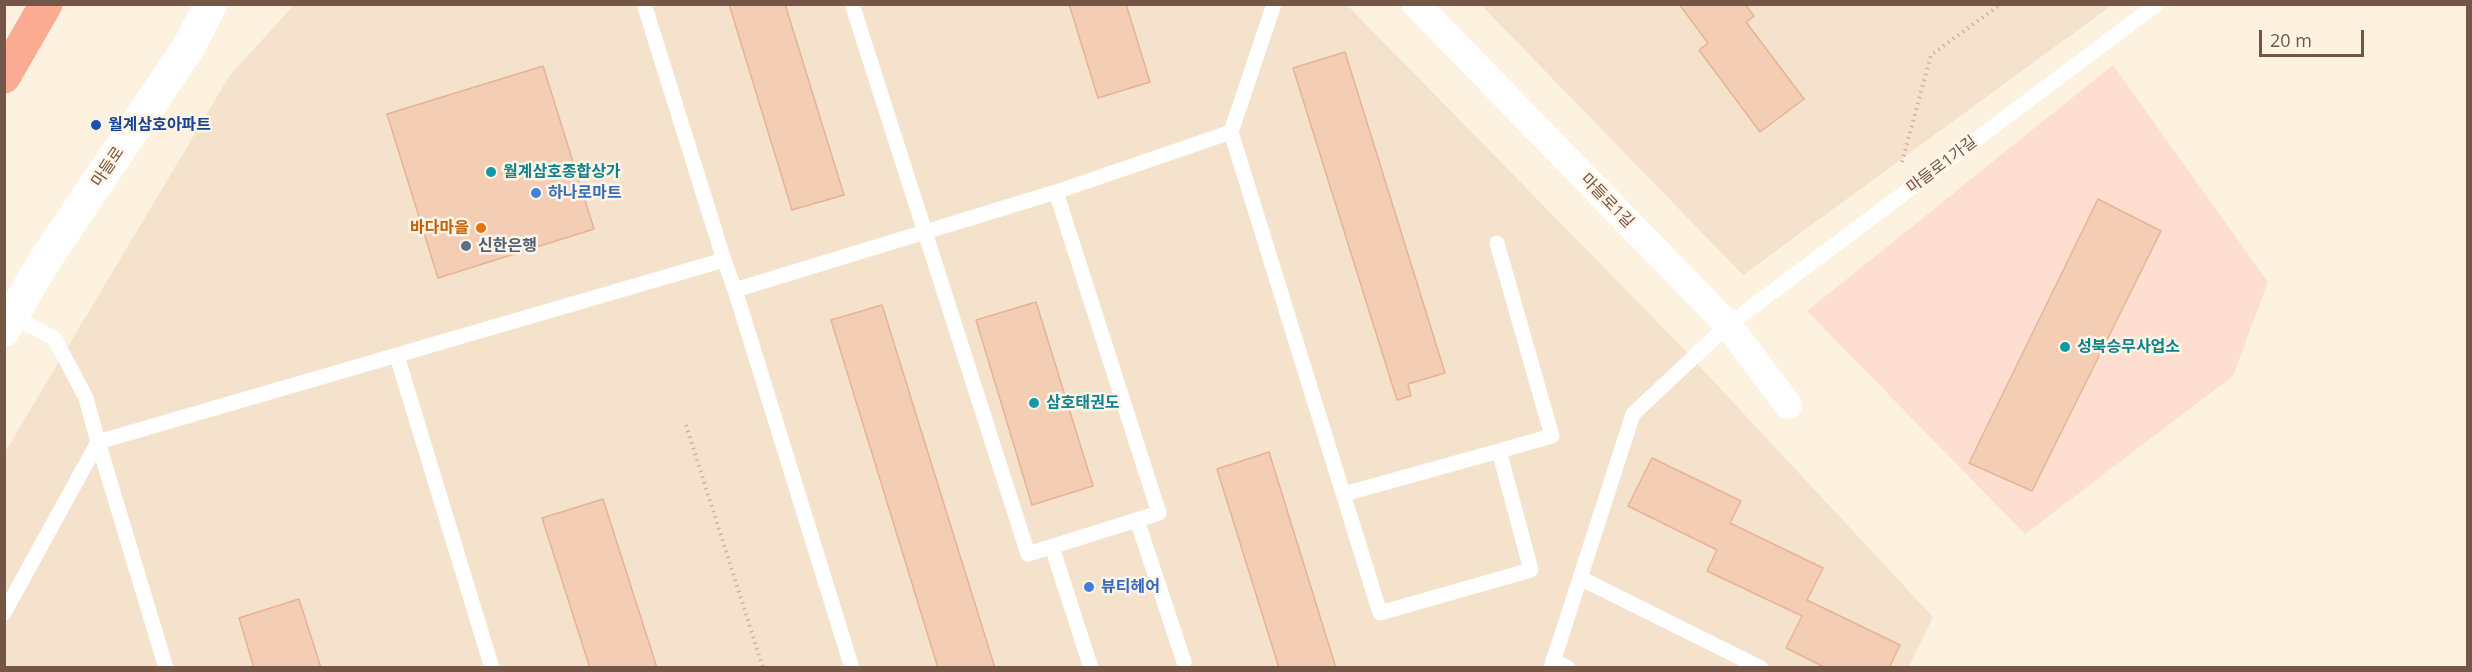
<!DOCTYPE html>
<html>
<head>
<meta charset="utf-8">
<style>
  body { margin:0 }
  #map { position:relative; width:2472px; height:672px; overflow:hidden; background:#fdf1df; font-family:"Open Sans",sans-serif }
  canvas { display:block }
  .frame { position:absolute; inset:0; border:6px solid #745546; pointer-events:none }
  .scale { position:absolute; left:2259px; top:30px; width:105px; height:27px; box-sizing:border-box; border:3px solid #745546; border-top:0; padding-left:8px; font-size:18px; line-height:21px; white-space:nowrap; color:#745546; -webkit-text-stroke:4px #fff5e6; paint-order:stroke }
</style>
</head>
<body>
<div id="map">
<canvas width="2472" height="672"></canvas>
<div class="frame"></div>
<div class="scale">20 m</div>
</div>
<script>
const g = document.querySelector('canvas').getContext('2d');
g.lineJoin = 'round';
function paint(path, color) { g.fillStyle = color; g.fill(path, 'evenodd'); }
function stroke(path, color, width, dash) { g.strokeStyle = color; g.lineWidth = width; g.lineCap = dash ? 'butt' : 'round'; g.setLineDash(dash || []); g.stroke(path); }
function label(font, color, halo, rows, align = 'center') {
  g.font = font + ' "Open Sans","Noto Sans KR",sans-serif'; g.lineWidth = 5; g.setLineDash([]); g.textBaseline = 'middle'; g.strokeStyle = halo; g.fillStyle = color; for (const [text, x, y, turn = 0] of rows) {
    g.save(); g.translate(x, y); g.rotate((+turn || 0) * Math.PI / 180); g.textAlign = isNaN(turn) ? turn : align; if (halo) g.strokeText(text, 0, 0); g.fillText(text, 0, 0); g.restore();
  }
}
paint(new Path2D(`
  M 295,4 L 1347,5 L 1677,342 L 1933,617 L 1908,668 L 5,668 L 5,452 L 230,75 Z
  M 1481,5 L 2112,5 L 1743,275 Z`), '#f5e2cd');
paint(new Path2D(`
  M 2113,65 L 2268,282 L 2233,376 L 2025,534 L 1807,311 Z`), '#feded1');
const building = new Path2D(`
  M 729,4 L 785,4 L 844,195 L 792,210 Z
  M 1069,4 L 1126,4 L 1150,82 L 1098,98 Z
  M 1679,4 L 1745,4 L 1754,16 L 1746,22 L 1804,99 L 1760,132 L 1699,50 L 1708,43 Z
  M 1345,52 L 1445,373 L 1408,384 L 1411,396 L 1397,400 L 1293,68 Z
  M 543,66 L 594,229 L 438,278 L 387,114 Z
  M 2098,199 L 2161,231 L 2032,491 L 1969,463 Z
  M 1036,302 L 1093,486 L 1032,505 L 976,320 Z
  M 882,305 L 995,668 L 938,668 L 831,320 Z
  M 1269,452 L 1336,668 L 1279,668 L 1217,469 Z
  M 1652,458 L 1741,501 L 1730,523 L 1823,568 L 1807,600 L 1900,645 L 1889,668 L 1826,668 L 1786,648 L 1802,616 L 1707,571 L 1717,550 L 1628,506 Z
  M 603,499 L 657,668 L 590,668 L 542,518 Z
  M 299,599 L 321,668 L 254,668 L 239,618 Z`);
paint(building, '#f4cdb5');
stroke(building, '#e7b395', 1.5);
stroke(new Path2D(`
  M 1902,162 L 1931,55 L 2001,4
  M 686,425 L 763,668`), '#d8b099', 4, [1.5, 4.5]);
stroke(new Path2D(`
  M 644,4 L 724,260
  M 852,4 L 1028,554 L 1159,513 L 1056,192
  M 1231,132 L 1380,613 L 1531,570 L 1499,451 L 1552,436 L 1497,243
  M 13,316 L 55,339 L 86,398 L 98,442 L 724,260 L 735,290
  M 397,356 L 492,668
  M 98,442 L 166,668
  M 1344,494 L 1499,451
  M 1137,520 L 1184,662
  M 1052,547 L 1091,668
  M 1580,578 L 1761,668
  M 4,613 L 98,442
  M 1553,660 L 1568,668
  M 852,668 L 735,290 L 1056,192 L 1231,132 L 1274,4
  M 1551,668 L 1633,414 L 1728,325 L 2157,4`), '#fff', 15);
stroke(new Path2D(`
  M 1416,4 L 1728,325 L 1788,405`), '#fff', 28);
stroke(new Path2D(`
  M 4,330 L 45,260 L 188,48 L 211,4`), '#fff', 33);
stroke(new Path2D(`
  M 4,77 L 46,4`), '#fbab92', 33);
for (const [x, y, r, color] of [
  [96,125,6,"#1a4fb4"],
  [491,172,6,"#0f9aa8"],
  [536,193,6,"#3f7fe0"],
  [481,228,6,"#e8710a"],
  [466,246,6,"#5c6f8a"],
  [2065,347,6,"#0f9aa8"],
  [1034,403,6,"#0f9aa8"],
  [1089,587,6,"#3f7fe0"]
]) { const dot = new Path2D(); dot.arc(x, y, r, 0, 2 * Math.PI); g.fillStyle = color; g.fill(dot); stroke(dot, '#fff5e6', 2); }
label('bold 16px', '#164399', '#fff5e6', [
  ["월계삼호아파트",108,125]
], 'left');
label('16px', '#745546', '#fff5e6', [
  ["마들로1가길",1942,165,-37],
  ["마들로",108,167,-56],
  ["마들로1길",1607,201,46]
]);
label('bold 16px', '#0d838f', '#fff5e6', [
  ["월계삼호종합상가",503,172],
  ["성북승무사업소",2077,347],
  ["삼호태권도",1046,403]
], 'left');
label('bold 16px', '#366cbe', '#fff5e6', [
  ["하나로마트",548,193],
  ["뷰티헤어",1101,587]
], 'left');
label('bold 16px', '#c56008', '#fff5e6', [
  ["바다마을",469,228]
], 'right');
label('bold 16px', '#4e5e75', '#fff5e6', [
  ["신한은행",478,246]
], 'left');
</script>
</body>
</html>
